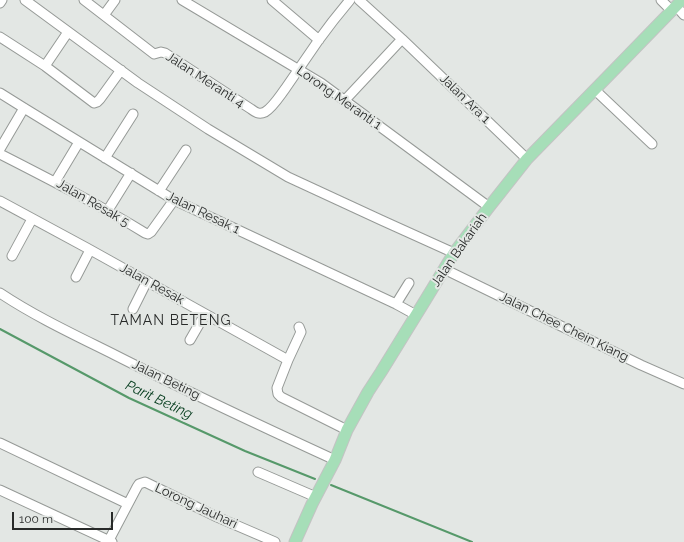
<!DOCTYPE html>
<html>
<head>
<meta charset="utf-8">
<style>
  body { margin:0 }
  #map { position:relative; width:684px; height:542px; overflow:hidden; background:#e3e7e4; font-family:Raleway,sans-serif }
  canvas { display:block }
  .scale { position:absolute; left:12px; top:512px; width:101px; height:18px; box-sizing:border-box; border:2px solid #282a29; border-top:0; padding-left:5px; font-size:12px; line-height:14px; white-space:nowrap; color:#282a29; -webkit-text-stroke:3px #e3e7e4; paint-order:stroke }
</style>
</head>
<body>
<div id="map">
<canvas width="684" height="542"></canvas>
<div class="scale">100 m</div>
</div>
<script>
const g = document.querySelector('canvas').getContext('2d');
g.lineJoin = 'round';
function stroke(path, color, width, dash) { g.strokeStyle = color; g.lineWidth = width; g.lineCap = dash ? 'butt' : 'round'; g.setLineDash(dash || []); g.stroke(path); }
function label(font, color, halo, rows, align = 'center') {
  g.font = font + ' Raleway,sans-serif'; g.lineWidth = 4; g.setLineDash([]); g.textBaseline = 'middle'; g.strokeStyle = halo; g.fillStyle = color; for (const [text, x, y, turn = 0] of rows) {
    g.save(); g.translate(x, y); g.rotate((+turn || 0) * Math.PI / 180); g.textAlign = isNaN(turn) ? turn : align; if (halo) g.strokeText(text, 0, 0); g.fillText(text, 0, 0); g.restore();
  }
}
stroke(new Path2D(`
  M 0,329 L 129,398 L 245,451 L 315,479
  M 331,485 L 472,542`), '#56996a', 2);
const minor = new Path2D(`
  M 25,0 L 138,83 L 208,129 L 288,177 L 381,220 L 454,253
  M 84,0 L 154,54 L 161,52 L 165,53 L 251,109 C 255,112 259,115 265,112 C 273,107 279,97 285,89 C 296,73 307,57 318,41 C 328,27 339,13 350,0
  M 182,0 L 321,83 L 489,207
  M 272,0 L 319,40
  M 359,0 L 402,39 L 527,159
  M 661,0 L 672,11
  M 0,3 L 2,0
  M 676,6 L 684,15
  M 104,15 L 115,0
  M 0,37 L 45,66 L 94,103 L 97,102 L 100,99 L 121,70
  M 45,66 L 68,32
  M 595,90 L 652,144
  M 0,93 L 24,108 L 174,200 L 396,304 L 416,315
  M 345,100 L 402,39
  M 0,149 L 24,108
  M 0,154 C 49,179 98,204 145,233 L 148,234 L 151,232 L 174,200
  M 105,158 L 133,114
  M 55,182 L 79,142
  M 159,191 L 186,150
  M 0,201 L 87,248 L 288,360 L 277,388 L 278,394 L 281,397 L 347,430
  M 108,210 L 131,173
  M 12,256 L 32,219
  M 444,269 L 641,365 L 684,384
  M 76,277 L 90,250
  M 0,293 C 36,317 77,336 115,355 C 188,392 261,426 335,460
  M 396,304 L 409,283
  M 133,309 L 147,281
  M 190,340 L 205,314
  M 288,360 L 301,332 L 299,327
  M 0,443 L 128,504
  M 258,472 L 316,497
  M 0,490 L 112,542
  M 108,542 L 137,487 L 139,484 L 145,482 L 217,517 L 275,542`);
const major = new Path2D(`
  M 295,542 L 312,504 L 335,460 L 347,430 L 368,392 L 381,372 L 426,299 L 454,253 L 489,207 L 527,159 L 614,70 L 682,0`);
stroke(minor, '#969a97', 11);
stroke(major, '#c3c3c3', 13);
stroke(minor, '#fff', 9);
stroke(major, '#a6deb8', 11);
label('13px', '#282a29', '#e3e7e4', [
  ["Jalan Meranti 4",205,80,33],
  ["Lorong Meranti 1",339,98,35],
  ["Jalan Ara 1",465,99,44],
  ["Jalan Resak 5",93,203,30],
  ["Jalan Resak 1",203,213,26],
  ["Jalan Bakariah",459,250,-55],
  ["Jalan Resak",152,284,29],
  ["Jalan Chee Chein Kiang",564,327,26],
  ["Jalan Beting",166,380,26],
  ["Lorong Jauhari",196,506,25]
]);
g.letterSpacing = '1px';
label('14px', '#282a29', '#e3e7e4', [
  ["TAMAN BETENG",171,321]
]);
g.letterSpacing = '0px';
label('italic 14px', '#01391a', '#e3e7e4', [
  ["Parit Beting",159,400,25]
]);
</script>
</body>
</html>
